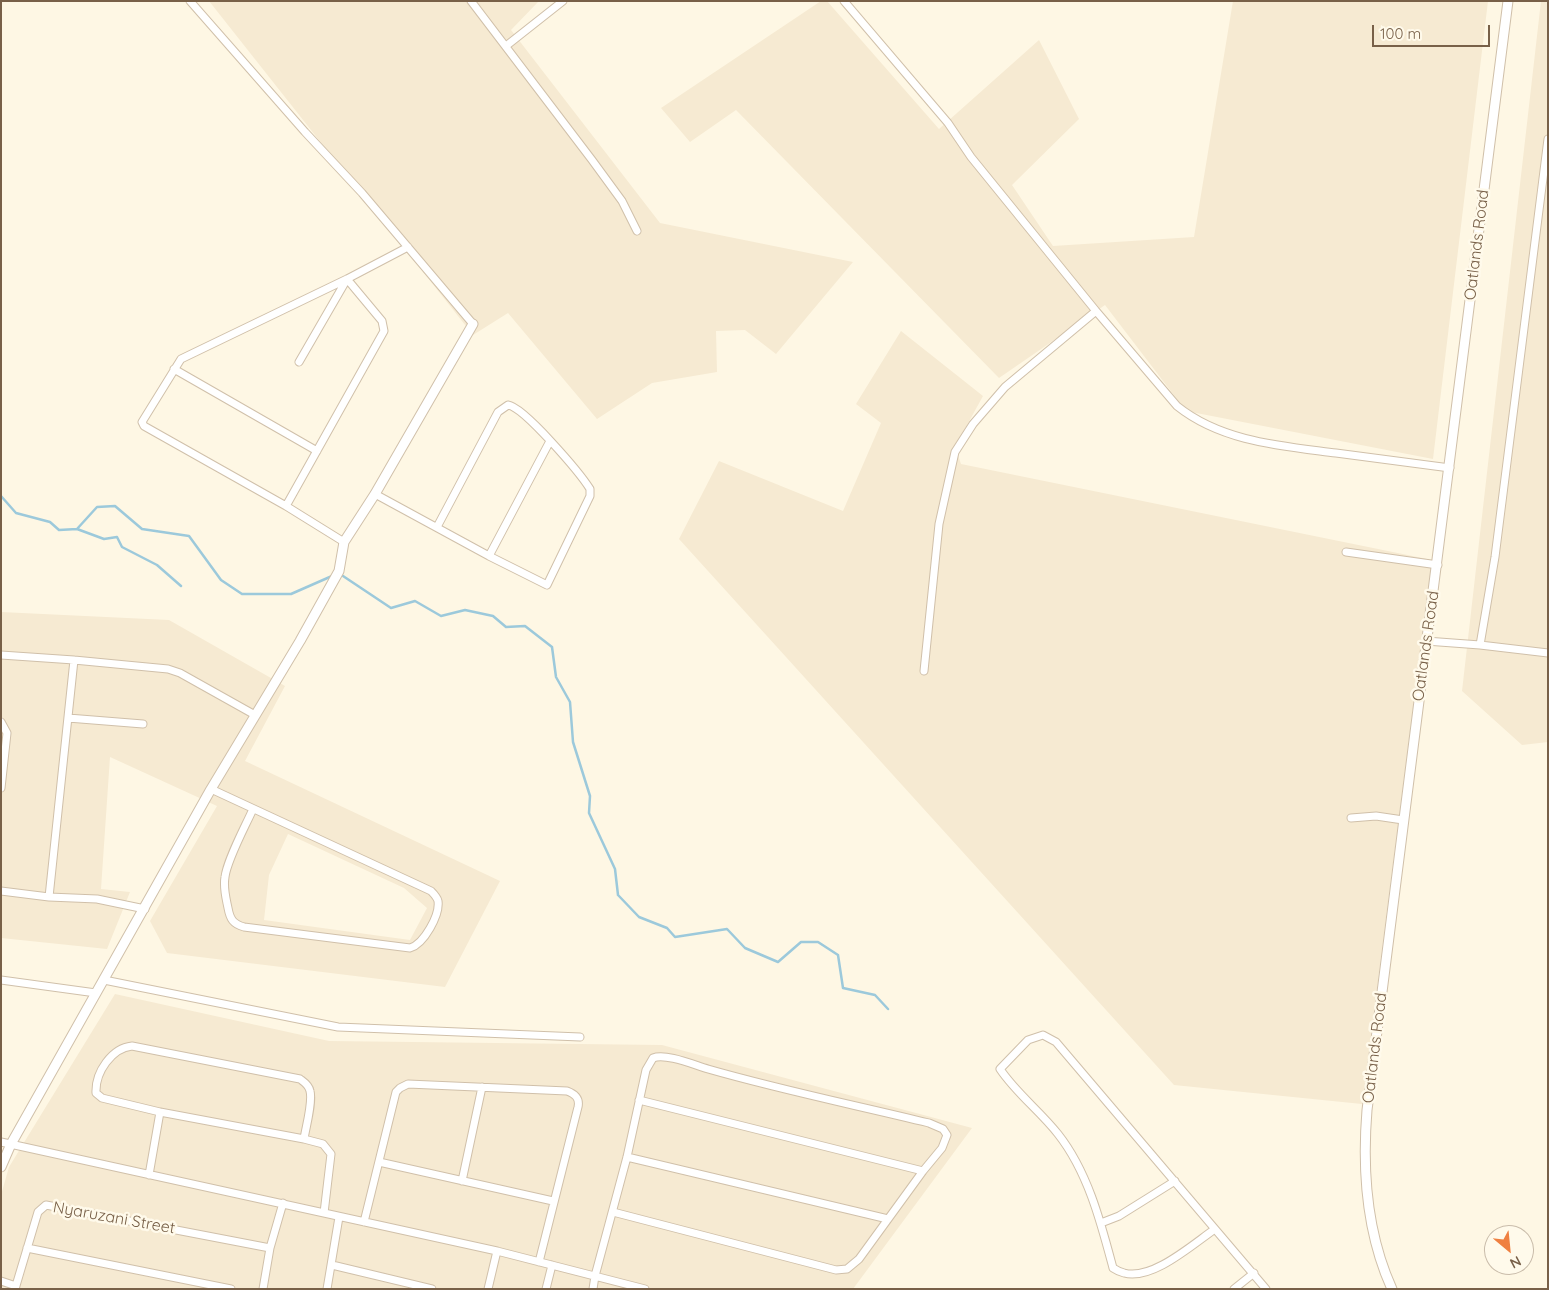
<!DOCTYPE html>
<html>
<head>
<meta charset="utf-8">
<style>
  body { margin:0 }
  #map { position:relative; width:1549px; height:1290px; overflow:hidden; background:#fef7e4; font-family:Quicksand,sans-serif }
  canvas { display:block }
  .frame { position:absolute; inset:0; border:2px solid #786048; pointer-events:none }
  .north { position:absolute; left:1484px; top:1225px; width:50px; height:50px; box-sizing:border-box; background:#fffaeb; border:1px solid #c9bcaa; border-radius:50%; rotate:152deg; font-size:14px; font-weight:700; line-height:20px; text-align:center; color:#786048 }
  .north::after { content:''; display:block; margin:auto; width:18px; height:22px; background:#ef8041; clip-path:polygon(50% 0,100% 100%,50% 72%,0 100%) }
  .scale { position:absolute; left:1372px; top:25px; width:118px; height:22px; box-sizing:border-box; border:2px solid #786048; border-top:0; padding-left:6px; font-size:15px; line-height:18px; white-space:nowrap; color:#786048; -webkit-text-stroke:4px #fffaeb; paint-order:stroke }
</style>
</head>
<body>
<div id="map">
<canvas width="1549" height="1290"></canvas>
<div class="frame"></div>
<div class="north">N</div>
<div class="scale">100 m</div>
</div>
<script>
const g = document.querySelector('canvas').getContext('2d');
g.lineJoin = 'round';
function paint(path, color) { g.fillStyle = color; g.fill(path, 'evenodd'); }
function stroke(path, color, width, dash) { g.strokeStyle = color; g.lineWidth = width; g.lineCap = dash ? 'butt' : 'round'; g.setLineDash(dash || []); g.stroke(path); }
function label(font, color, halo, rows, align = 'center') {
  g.font = font + ' Quicksand,sans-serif'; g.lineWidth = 5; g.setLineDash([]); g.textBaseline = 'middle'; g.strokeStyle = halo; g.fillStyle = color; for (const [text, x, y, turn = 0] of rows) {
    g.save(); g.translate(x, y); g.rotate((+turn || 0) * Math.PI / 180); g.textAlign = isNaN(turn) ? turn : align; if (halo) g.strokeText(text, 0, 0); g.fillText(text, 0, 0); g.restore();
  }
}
paint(new Path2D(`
  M 209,1 L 539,1 L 511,30 L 660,223 L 853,262 L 776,354 L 745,330 L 716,331 L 717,372 L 652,383 L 597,419 L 508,313 L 473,335 Z
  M 821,1 L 827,1 L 939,129 L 1039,40 L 1079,119 L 1012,185 L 1053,246 L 1194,237 L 1233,1 L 1488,1 L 1433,459 L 1186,411 L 1105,305 L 999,378 L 736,110 L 690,142 L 661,108 Z
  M 1541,1 L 1548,1 L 1548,742 L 1522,745 L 1462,691 Z
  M 901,331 L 983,396 L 955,447 L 961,464 L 1432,560 L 1362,1104 L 1174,1085 L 679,539 L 719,461 L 843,511 L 881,423 L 856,404 Z
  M 1,612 L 169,620 L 285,686 L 245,761 L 500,881 L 445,987 L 167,953 L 150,921 L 217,806 L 110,757 L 101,889 L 130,892 L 107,949 L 1,938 ZM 288,834 L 404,888 L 427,908 L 410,940 L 264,920 L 269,875 Z
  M 115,994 L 329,1041 L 662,1045 L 972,1128 L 853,1289 L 1,1289 L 1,1195 L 9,1167 Z`), '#f6ead2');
stroke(new Path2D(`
  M 1,496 L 16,513 L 50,522 L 59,530 L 77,529 L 104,539 L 117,537 L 122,547 L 157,565 L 181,586
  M 77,529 L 97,507 L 115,506 L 142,529 L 189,536 L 221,580 L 242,594 L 291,594 L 332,576
  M 343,576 L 391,608 L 415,601 L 441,616 L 465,610 L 493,616 L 506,627 L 525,626 L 552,647 L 556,677 L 570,702 L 573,742 L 590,796 L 589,813 L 615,869 L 618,895 L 639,917 L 667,928 L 675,937 L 727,929 L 745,948 L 778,962 L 801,942 L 818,942 L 838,955 L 843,988 L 875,995 L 888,1009`), '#9cc9db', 2.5);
const minor = new Path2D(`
  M 190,1 L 305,132 L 362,193 L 473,324
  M 471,1 L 592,160 L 622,201 L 637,231
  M 844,1 L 948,123 L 971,157 L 1096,311 L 1177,406 C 1222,442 1282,446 1336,453 C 1374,458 1412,463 1450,468
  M 506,46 L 563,1
  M 174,369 L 317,451
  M 375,494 L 489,556 L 547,585 L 590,496 L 590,489 C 580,473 524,407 508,405 L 498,412 L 437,527
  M 286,506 L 384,331 L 382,321 L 347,279 L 299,362
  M 344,542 L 286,506 L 144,426 L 142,422 L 181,359 L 347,279 L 408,247
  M 1346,552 L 1438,565
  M 489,556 L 550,441
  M 1426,641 L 1480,645 L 1548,653
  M 1480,645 L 1495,557 L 1548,139
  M 1,655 L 74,660 L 168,669 L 180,673 L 255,715
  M 924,671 L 939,524 L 955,452 L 973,424 L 1005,387 L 1096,311
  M 68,718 L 143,724
  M 1,722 L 7,733 L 1,788
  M 211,789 L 431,891 C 434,894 437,897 438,901 C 440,915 424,944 410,948 L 244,927 C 233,924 230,919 228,908 C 226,898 223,888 225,877 C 227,860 245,827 253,809
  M 1351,818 L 1376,816 L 1403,820
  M 1,891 L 49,897 L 97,899 L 145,909
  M 49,897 L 74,660
  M 1,980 L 96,993
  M 104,980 L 338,1027 L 580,1037
  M 639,1100 L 923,1171
  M 304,1139 C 306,1126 313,1102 310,1091 C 309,1085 304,1082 300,1079 L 132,1046 C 112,1048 95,1072 96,1093 L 102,1098 L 160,1112 L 304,1139 L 323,1144 L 331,1154 L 324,1213
  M 1,1142 L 497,1251 L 645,1289
  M 627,1157 L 888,1219
  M 379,1162 L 553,1201
  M 149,1175 L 160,1112
  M 462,1181 L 482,1087
  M 364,1222 L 396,1092 L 400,1088 L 408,1084 L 567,1091 C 575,1094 580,1098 578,1107 L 539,1262
  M 1101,1223 L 1119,1216 L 1175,1181
  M 1215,1229 C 1193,1244 1152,1281 1124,1273 C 1120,1272 1116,1270 1113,1268 C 1101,1223 1088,1172 1058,1134 C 1040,1111 1016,1093 1000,1069 L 1028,1040 L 1043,1035 L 1056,1042 L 1266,1289
  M 27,1248 L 231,1289
  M 332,1265 L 432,1289
  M 1,1281 L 16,1286
  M 15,1289 L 38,1212 L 46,1205 L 270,1248
  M 263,1289 L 270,1248 L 283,1203
  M 327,1289 L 339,1217
  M 488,1289 L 497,1251
  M 546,1289 L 552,1265
  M 593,1289 L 595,1276 L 627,1157 L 646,1070 L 653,1058 C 666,1053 694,1065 708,1069 C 781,1090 855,1105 929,1123 L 943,1129 L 947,1135 L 942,1148 L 923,1171 L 859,1259 L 847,1269 L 836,1270 L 613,1212
  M 1234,1289 L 1254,1273`);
const tertiary = new Path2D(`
  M 1,1167 L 11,1144 L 211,789 L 300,641 L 339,571 L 344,542 L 375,494 L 473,324
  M 1392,1289 C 1366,1232 1362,1171 1367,1110 L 1508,1`);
stroke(minor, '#d0c0aa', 9);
stroke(tertiary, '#d0c0aa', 11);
stroke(minor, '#fff', 7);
stroke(tertiary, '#fff', 9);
label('16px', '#786048', '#fffaeb', [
  ["Oatlands Road",1477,245,-83],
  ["Oatlands Road",1426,646,-82],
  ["Oatlands Road",1375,1048,-83],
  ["Nyaruzani Street",114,1218,10]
]);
</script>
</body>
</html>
